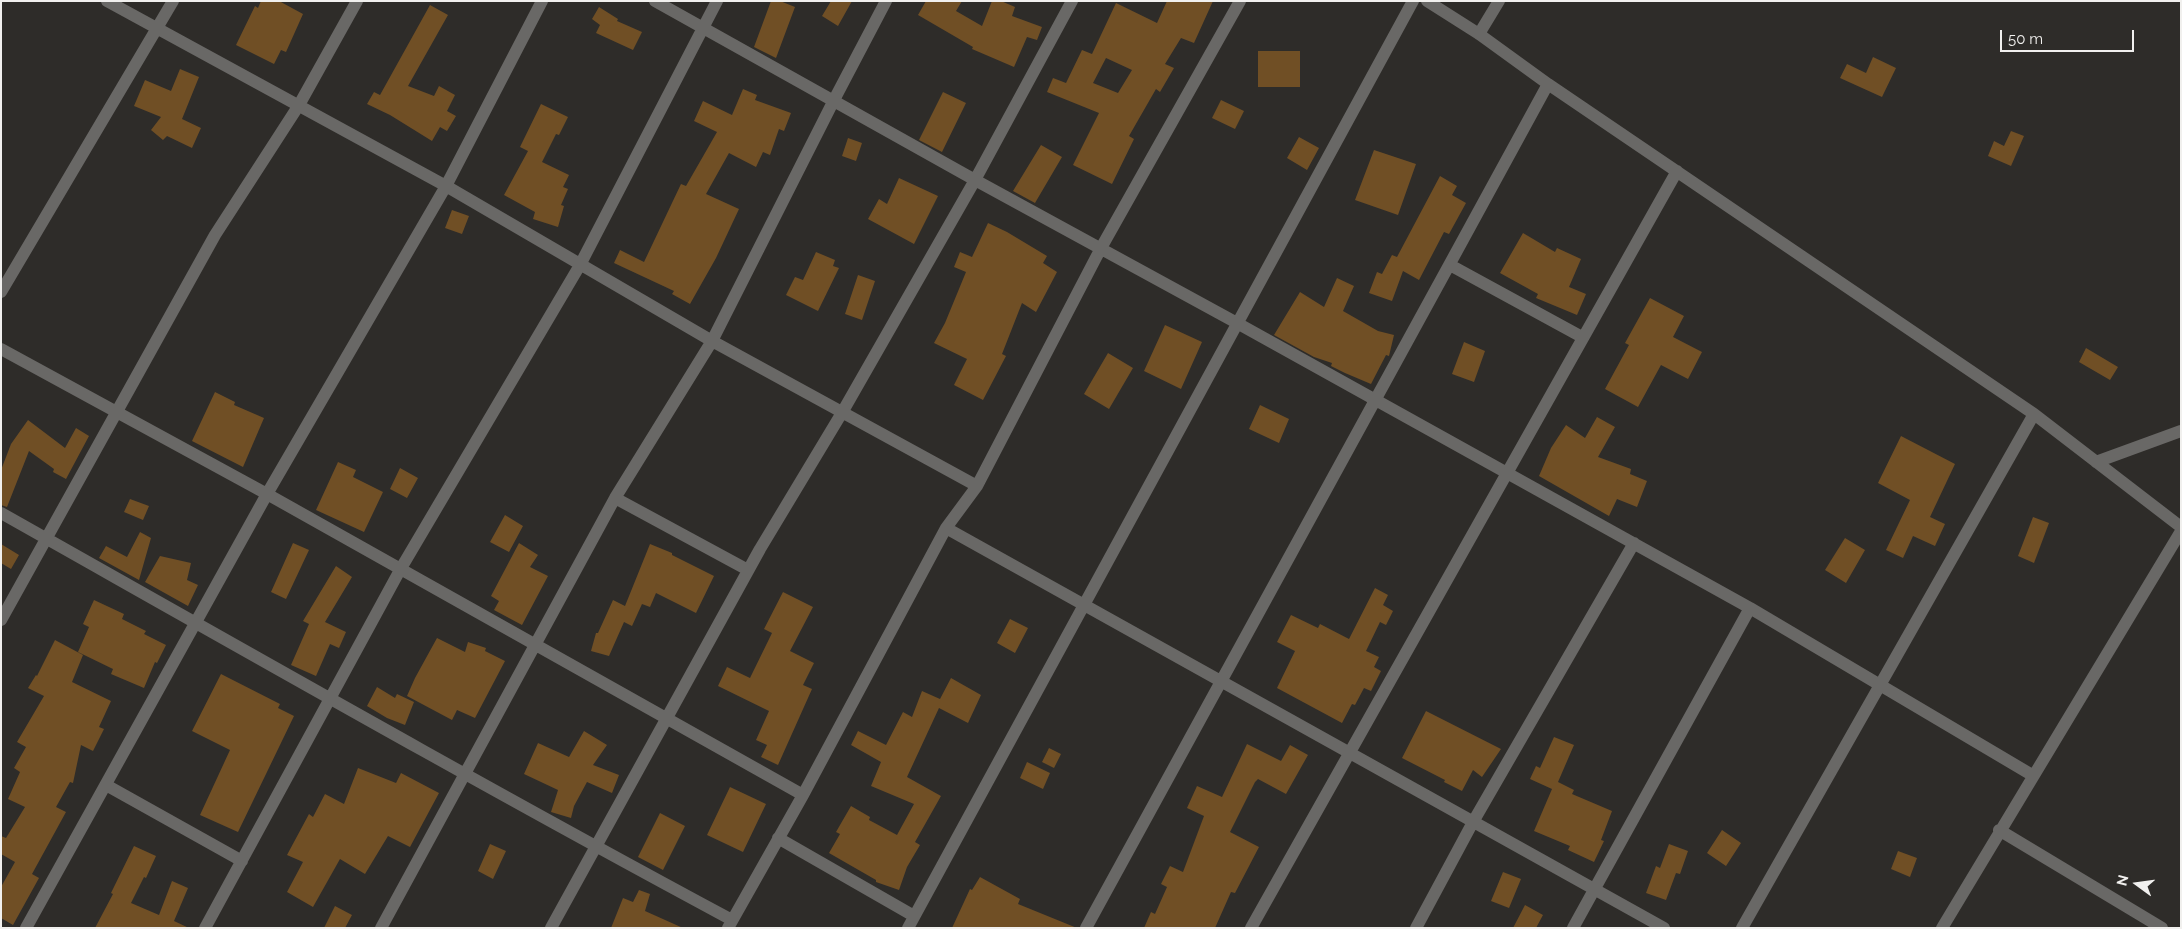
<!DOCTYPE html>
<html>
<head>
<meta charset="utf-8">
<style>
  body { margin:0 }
  #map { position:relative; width:2182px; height:929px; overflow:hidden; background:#2e2c29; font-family:Raleway,sans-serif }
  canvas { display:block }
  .frame { position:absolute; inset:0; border:2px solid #f1f0ee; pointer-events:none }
  .north { position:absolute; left:2112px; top:859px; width:50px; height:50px; -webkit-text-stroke:4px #2e2c29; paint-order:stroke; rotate:284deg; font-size:14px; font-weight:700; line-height:20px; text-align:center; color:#f1f0ee }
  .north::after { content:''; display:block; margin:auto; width:18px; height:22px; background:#f1f0ee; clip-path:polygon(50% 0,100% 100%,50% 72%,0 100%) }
  .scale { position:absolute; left:2000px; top:30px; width:134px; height:22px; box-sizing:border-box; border:2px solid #f1f0ee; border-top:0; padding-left:6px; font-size:15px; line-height:18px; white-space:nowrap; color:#f1f0ee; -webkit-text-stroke:4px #2e2c29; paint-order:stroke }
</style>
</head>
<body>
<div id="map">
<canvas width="2182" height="929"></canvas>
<div class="frame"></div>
<div class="north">N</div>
<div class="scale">50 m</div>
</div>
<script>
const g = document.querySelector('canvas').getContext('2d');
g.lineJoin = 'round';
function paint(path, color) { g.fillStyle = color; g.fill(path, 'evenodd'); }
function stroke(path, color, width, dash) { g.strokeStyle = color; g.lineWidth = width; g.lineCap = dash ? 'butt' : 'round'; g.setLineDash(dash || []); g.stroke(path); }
paint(new Path2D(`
  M 261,1 L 279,1 L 303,14 L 286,52 L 281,50 L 274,64 L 236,45 L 255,6 L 258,8 Z
  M 771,1 L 780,1 L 795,7 L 776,58 L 754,47 Z
  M 831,1 L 852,1 L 838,26 L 822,16 Z
  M 926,1 L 962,1 L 956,11 L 982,26 L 992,1 L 1001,1 L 1015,7 L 1012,16 L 1042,27 L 1037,40 L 1027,37 L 1014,67 L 972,49 L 973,47 L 918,15 Z
  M 1167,1 L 1213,1 L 1194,43 L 1181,38 L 1165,64 L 1174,68 L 1160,92 L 1156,89 L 1129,136 L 1134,139 L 1112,184 L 1073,165 L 1099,113 L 1047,92 L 1053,78 L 1066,83 L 1082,50 L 1092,54 L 1116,3 L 1157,23 ZM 1106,58 L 1132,70 L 1118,93 L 1093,83 Z
  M 430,5 L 448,15 L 408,86 L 434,96 L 439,86 L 455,95 L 447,111 L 456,116 L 447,131 L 440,127 L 432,141 L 390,115 L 367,104 L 374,92 L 380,95 Z
  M 599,7 L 618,19 L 617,21 L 642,32 L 633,50 L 596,33 L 600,25 L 592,19 Z
  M 1258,51 L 1300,51 L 1300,87 L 1258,87 Z
  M 1873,57 L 1896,68 L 1882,97 L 1840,78 L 1847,64 L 1866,73 Z
  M 180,69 L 199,77 L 182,119 L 201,128 L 192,148 L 167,136 L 163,140 L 151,130 L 161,117 L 134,106 L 145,80 L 171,91 Z
  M 743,89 L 757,95 L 755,100 L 791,113 L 784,131 L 779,129 L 770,155 L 763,152 L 756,167 L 729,153 L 706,194 L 739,209 L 716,258 L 690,304 L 672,294 L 674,291 L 614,263 L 620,250 L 644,262 L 681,184 L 686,186 L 717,132 L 694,121 L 703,101 L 732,115 Z
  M 943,92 L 966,103 L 942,152 L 919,140 Z
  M 1221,100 L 1244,111 L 1235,129 L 1212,118 Z
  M 541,104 L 568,117 L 559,135 L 556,134 L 542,162 L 569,175 L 563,187 L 568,189 L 561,205 L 564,206 L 558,227 L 533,219 L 535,212 L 504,195 L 528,151 L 520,147 Z
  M 2011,131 L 2024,136 L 2011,166 L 1988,156 L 1994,141 L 2004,146 Z
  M 1299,137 L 1319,148 L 1307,170 L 1287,158 Z
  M 848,138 L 862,143 L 856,161 L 842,156 Z
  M 1041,145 L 1062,157 L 1035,203 L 1013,191 Z
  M 1374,150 L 1416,164 L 1398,215 L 1355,200 Z
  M 1440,176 L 1457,186 L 1452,195 L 1466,203 L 1449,234 L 1444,232 L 1419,280 L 1403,271 L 1392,301 L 1369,293 L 1377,272 L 1382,274 L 1392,255 L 1397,257 Z
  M 899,178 L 938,196 L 914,244 L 868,219 L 879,199 L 887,204 Z
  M 452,210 L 469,216 L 462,234 L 445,228 Z
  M 988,223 L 1007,232 L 1047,256 L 1043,263 L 1057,272 L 1036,312 L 1022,303 L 1002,354 L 1006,356 L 983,400 L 954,385 L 967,359 L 934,343 L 945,323 L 966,272 L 954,267 L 960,252 L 972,257 Z
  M 1523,233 L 1555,252 L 1557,248 L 1581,259 L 1569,287 L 1586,294 L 1577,315 L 1536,298 L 1538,294 L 1500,273 Z
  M 816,252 L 835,260 L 833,266 L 839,268 L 818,311 L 786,295 L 795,277 L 803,280 Z
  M 858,275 L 875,281 L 862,320 L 845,314 Z
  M 1337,278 L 1354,286 L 1343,311 L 1378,331 L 1394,335 L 1389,356 L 1386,355 L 1371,384 L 1345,373 L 1331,366 L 1332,363 L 1314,357 L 1274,335 L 1300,292 L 1324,307 Z
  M 1650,298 L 1684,316 L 1673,337 L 1702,352 L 1688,379 L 1661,365 L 1638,407 L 1605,389 L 1629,345 L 1625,343 Z
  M 1165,325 L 1202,342 L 1181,389 L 1144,371 Z
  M 1464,342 L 1485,351 L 1474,382 L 1452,374 Z
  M 2086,348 L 2118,367 L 2110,380 L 2079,362 Z
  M 1108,353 L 1133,368 L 1109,409 L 1084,394 Z
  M 215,392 L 235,402 L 234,405 L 264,418 L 243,467 L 192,441 Z
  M 1260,405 L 1289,419 L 1279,443 L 1249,429 Z
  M 1597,417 L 1615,427 L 1598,457 L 1631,469 L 1630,474 L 1647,481 L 1637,507 L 1617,499 L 1609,516 L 1539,476 L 1551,448 L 1566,425 L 1585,438 Z
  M 28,420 L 65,448 L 76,428 L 89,436 L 66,479 L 53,472 L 54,469 L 29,451 L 7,507 L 1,505 L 1,470 L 11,444 Z
  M 1901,436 L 1955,464 L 1930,517 L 1945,524 L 1935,546 L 1913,536 L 1903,558 L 1886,550 L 1910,500 L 1878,483 Z
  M 338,462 L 356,470 L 353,477 L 383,492 L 364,532 L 316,510 Z
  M 400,468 L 418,478 L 407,498 L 390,489 Z
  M 130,499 L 149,506 L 143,520 L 124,512 Z
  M 505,515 L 523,526 L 509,552 L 490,542 Z
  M 2033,517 L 2049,523 L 2034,563 L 2018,556 Z
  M 140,532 L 151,538 L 139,580 L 99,558 L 106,546 L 127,557 Z
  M 1845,538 L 1865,550 L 1846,583 L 1825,570 Z
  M 293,543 L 309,550 L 286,599 L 271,592 Z
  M 519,543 L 538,555 L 530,567 L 548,576 L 522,625 L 494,610 L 499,601 L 491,596 Z
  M 1,544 L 19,555 L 11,569 L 1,563 Z
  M 650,544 L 672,553 L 672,555 L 714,576 L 696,613 L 656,593 L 650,607 L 642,604 L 632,626 L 624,622 L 609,656 L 591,651 L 596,633 L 598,633 L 613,600 L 625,606 Z
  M 160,556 L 191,563 L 187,580 L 198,585 L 188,606 L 145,582 Z
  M 336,566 L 352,577 L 325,622 L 346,632 L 339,648 L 330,644 L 316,676 L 291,665 L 309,624 L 303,621 Z
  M 1375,588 L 1388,595 L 1383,605 L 1393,611 L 1386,625 L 1380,622 L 1366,651 L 1379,657 L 1374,667 L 1381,671 L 1371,691 L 1364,688 L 1355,705 L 1352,704 L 1342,723 L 1277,688 L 1295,651 L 1277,642 L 1291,615 L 1318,628 L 1320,624 L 1349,639 Z
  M 783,592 L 813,607 L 790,651 L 814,663 L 803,685 L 812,689 L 778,765 L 761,757 L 767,745 L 756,740 L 769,711 L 718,686 L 727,667 L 750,678 L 772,633 L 764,629 Z
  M 94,600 L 124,614 L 122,619 L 146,631 L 144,634 L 166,645 L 157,663 L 155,662 L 144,688 L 111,674 L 113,669 L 78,652 L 89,627 L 83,624 Z
  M 1010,619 L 1028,628 L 1015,653 L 997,643 Z
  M 437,638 L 465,652 L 468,642 L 486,648 L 485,651 L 505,661 L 475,718 L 457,710 L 452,720 L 407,696 L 415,678 Z
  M 55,640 L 83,655 L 72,682 L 111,701 L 99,727 L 104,729 L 93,751 L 81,745 L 73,783 L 70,782 L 56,807 L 66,812 L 32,874 L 39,878 L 13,925 L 1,918 L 1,887 L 15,862 L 1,854 L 1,836 L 6,838 L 25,807 L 8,799 L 20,772 L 14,768 L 26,747 L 17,742 L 44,696 L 28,688 L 36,675 L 37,676 Z
  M 221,674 L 280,704 L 278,708 L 294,716 L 238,832 L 200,815 L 230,750 L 192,731 Z
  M 951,678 L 981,695 L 968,723 L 939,708 L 907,777 L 941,796 L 915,842 L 920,845 L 907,867 L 899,890 L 876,882 L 876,880 L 829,853 L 840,834 L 836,832 L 851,806 L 870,817 L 869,820 L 897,835 L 914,804 L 871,786 L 881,762 L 851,745 L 858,731 L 886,745 L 903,712 L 912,717 L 922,691 L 940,699 Z
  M 377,687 L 395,698 L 397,694 L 414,702 L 405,725 L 387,718 L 367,706 Z
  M 1426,711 L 1501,749 L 1482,777 L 1473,770 L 1462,791 L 1444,782 L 1445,780 L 1402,758 Z
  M 584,731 L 607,745 L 593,765 L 619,775 L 612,793 L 587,782 L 574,806 L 571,818 L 551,812 L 558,790 L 524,774 L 538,743 L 569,757 Z
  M 1554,737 L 1574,745 L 1558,782 L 1574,790 L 1572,794 L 1612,811 L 1601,840 L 1604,841 L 1594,862 L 1568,850 L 1570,846 L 1534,831 L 1552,789 L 1530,779 L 1536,766 L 1540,768 Z
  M 1247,744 L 1281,761 L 1290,745 L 1308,755 L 1286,794 L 1258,779 L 1255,782 L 1230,832 L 1259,847 L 1235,893 L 1231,892 L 1215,928 L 1144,928 L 1151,912 L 1155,914 L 1167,887 L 1161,884 L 1170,866 L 1183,872 L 1204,816 L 1187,808 L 1197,786 L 1222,797 Z
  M 1049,748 L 1061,754 L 1054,768 L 1042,762 Z
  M 1027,762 L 1050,773 L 1043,789 L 1020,778 Z
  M 358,768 L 396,783 L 401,773 L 439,793 L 410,847 L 388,836 L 365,874 L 340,859 L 313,907 L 287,892 L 303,862 L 287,855 L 309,814 L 313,817 L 325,794 L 344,804 Z
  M 730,787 L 766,804 L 743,852 L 707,835 Z
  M 660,813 L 685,826 L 663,870 L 638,857 Z
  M 1722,830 L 1741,843 L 1726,866 L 1707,853 Z
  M 490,844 L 506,851 L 493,879 L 478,871 Z
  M 1669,844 L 1688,851 L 1680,874 L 1676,873 L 1666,900 L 1646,893 L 1656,866 L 1660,868 Z
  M 134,846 L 156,856 L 146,878 L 144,877 L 131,903 L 159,915 L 172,881 L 188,888 L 174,921 L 189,928 L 95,928 L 113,894 L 111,893 Z
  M 1898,851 L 1917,858 L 1910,877 L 1891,869 Z
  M 1503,872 L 1521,879 L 1509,908 L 1491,901 Z
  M 980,877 L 1020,899 L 1018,904 L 1077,928 L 952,928 L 970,889 L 972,890 Z
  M 639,890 L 650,894 L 645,911 L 683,928 L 611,928 L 623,898 L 633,902 Z
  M 1525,905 L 1543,915 L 1536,928 L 1513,928 Z
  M 335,906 L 352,915 L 345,928 L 324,928 Z`), '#704f25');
stroke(new Path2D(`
  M 107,1 L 446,186 L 712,341 L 977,486
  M 655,1 L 975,180 L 1237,323 L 1750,608 L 2032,775
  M 1427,1 L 1479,34 L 1548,84 L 2034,414 L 2181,527
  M 1479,34 L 1499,1
  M 1450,265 L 1582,337
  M 1,292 L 173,1
  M 1,349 L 267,494 L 803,795
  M 2096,462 L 2181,431
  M 615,498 L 748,570
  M 1,513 C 244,650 486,788 732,920
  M 946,528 L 1664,928
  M 1,620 L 215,235 L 299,105 L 357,1
  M 106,785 L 242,861
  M 1999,830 L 2162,928
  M 778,838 L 914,916
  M 26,928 L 267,494 L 446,186 L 542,1
  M 205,928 L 400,570 L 580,265 L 717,1
  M 381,928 L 615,498 L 712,341 L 834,100 L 886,1
  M 551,928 L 760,549 L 843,411 L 975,180 L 1072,1
  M 728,928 L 803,795 L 946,528 L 977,486 L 1101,248 L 1240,1
  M 908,928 L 1413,1
  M 1086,928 C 1238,646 1395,366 1548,84
  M 1251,928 L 1677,171
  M 1416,928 L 1473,822 L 1634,543
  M 1573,928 L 1750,608
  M 1742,928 L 2034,414
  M 1942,928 L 2181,531`), '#696866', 12);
</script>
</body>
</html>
